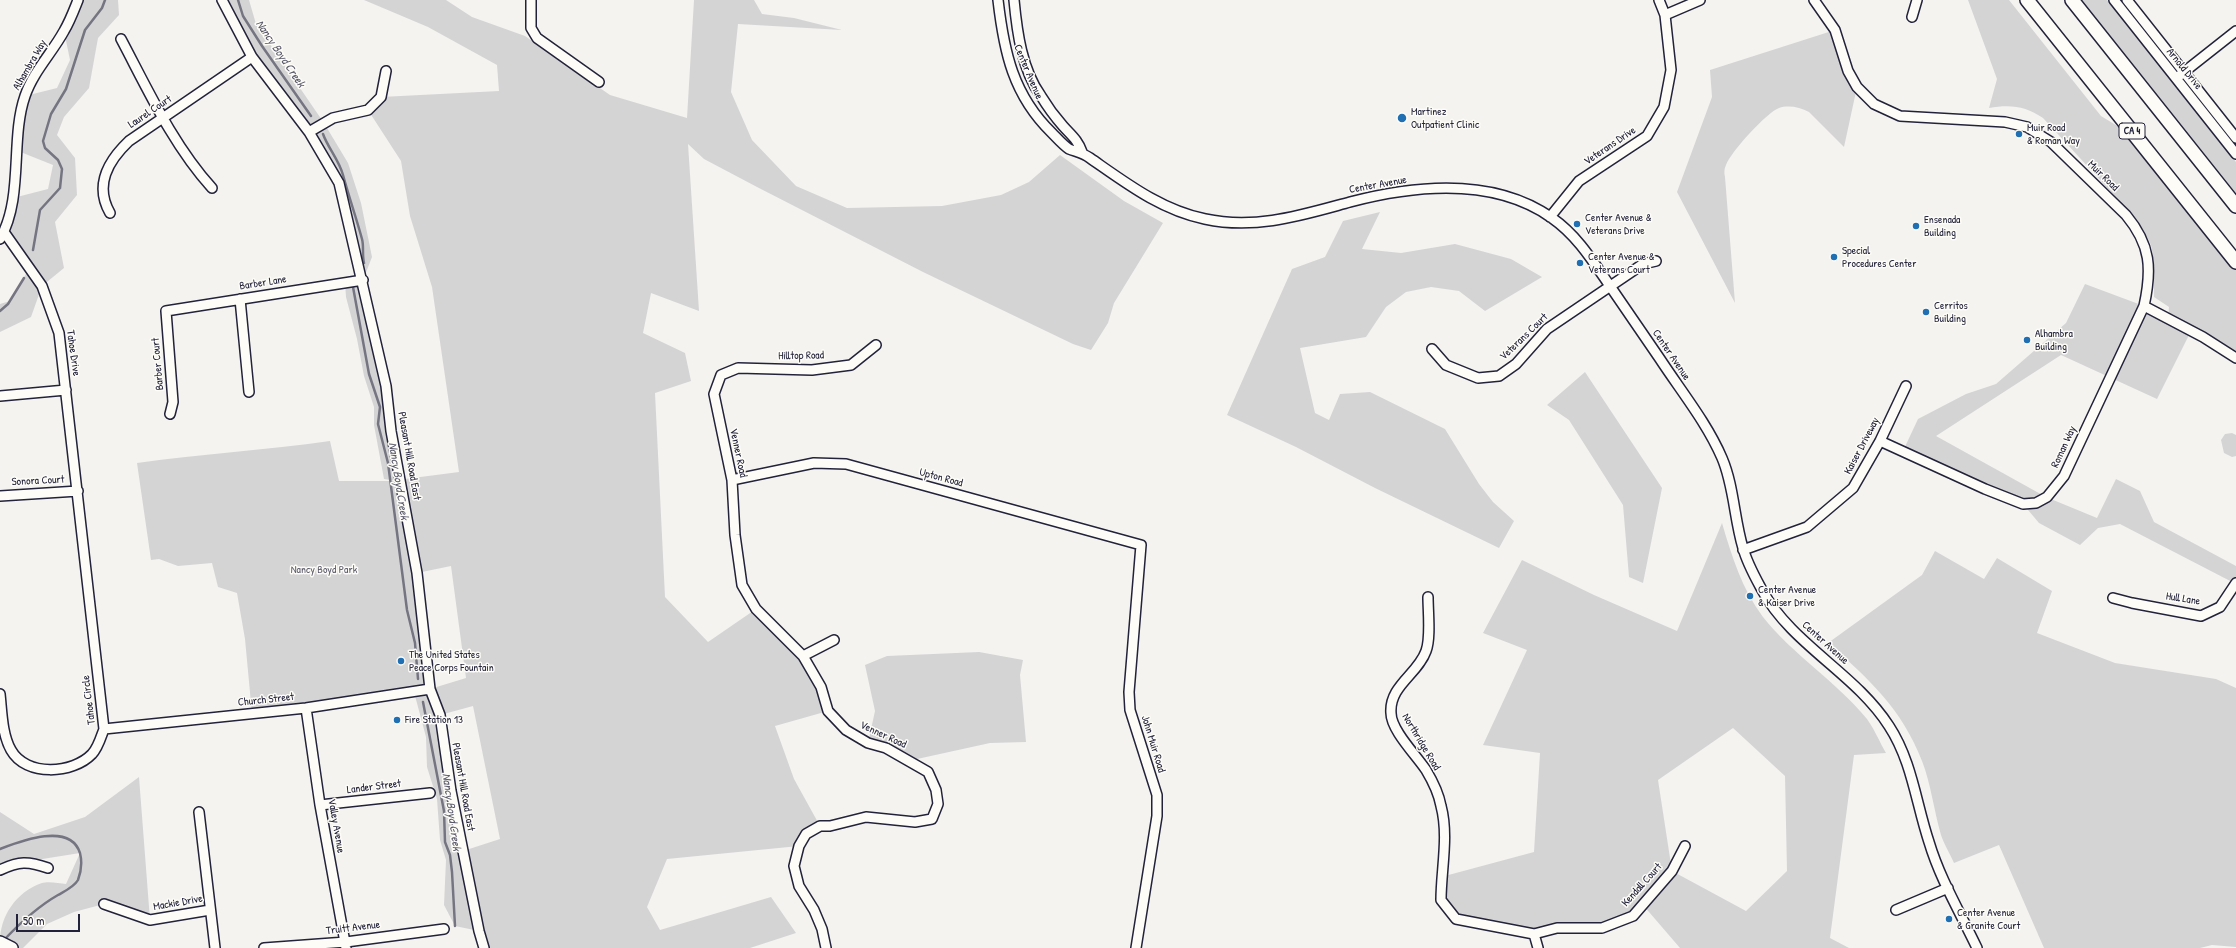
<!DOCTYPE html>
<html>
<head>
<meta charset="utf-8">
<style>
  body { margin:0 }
  #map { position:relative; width:2236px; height:948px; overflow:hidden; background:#f4f3ef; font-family:"Patrick Hand",sans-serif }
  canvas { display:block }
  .scale { position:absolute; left:16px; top:914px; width:64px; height:18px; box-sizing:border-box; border:2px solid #22223b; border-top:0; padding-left:5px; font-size:12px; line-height:14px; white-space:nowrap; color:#22223b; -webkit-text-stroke:3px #fdfcf7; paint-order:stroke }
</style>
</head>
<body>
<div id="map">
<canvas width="2236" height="948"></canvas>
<div class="scale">50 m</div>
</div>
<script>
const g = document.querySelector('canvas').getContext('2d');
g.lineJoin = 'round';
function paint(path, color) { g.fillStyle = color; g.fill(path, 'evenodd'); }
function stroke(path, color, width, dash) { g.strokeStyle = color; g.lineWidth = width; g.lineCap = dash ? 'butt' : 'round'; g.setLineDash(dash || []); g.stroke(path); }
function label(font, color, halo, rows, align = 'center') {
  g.font = font + ' "Patrick Hand",sans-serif'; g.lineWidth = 3; g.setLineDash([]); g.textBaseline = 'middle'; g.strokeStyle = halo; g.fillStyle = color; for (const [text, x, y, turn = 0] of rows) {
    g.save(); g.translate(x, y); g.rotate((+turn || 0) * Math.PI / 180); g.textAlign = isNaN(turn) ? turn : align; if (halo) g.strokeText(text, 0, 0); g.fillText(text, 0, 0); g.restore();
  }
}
paint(new Path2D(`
  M 78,0 L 118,0 L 119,15 L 98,38 L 89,88 L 64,117 L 57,135 L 75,158 L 77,195 L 55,222 L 64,268 L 42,286 L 31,317 L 0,332 L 0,304 L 10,301 L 30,267 L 4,232 L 13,198 L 48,189 L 53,165 L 18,151 L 25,96 L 57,88 L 70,60 L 64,31 Z
  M 222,0 L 249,0 L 256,24 L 324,123 L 348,163 L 361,203 L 372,257 L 363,280 L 402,482 L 405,479 L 459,472 L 432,287 L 410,216 L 401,161 L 368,110 L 381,97 L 499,91 L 497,65 L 428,27 L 364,0 L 446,0 L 472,17 L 525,36 L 610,95 L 687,118 L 694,0 L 754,0 L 762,14 L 794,18 L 842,30 L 738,24 L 731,92 L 752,140 L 796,186 L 847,208 L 942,206 L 1001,195 L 1029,182 L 1060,155 L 1124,201 L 1163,223 L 1114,303 L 1108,323 L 1091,350 L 1073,344 L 923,272 L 757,187 L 704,159 L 688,144 L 699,311 L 651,293 L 643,333 L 685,353 L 691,381 L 655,393 L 665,597 L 708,642 L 756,609 L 803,656 L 828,711 L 775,726 L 794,779 L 820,826 L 799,846 L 667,859 L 647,907 L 660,930 L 771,897 L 796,933 L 750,948 L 484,948 L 479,931 L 455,926 L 444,905 L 446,860 L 440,840 L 437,799 L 427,767 L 426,737 L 414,692 L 252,714 L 245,639 L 237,593 L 218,587 L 212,563 L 178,566 L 159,559 L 151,560 L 137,463 C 202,454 266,450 330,441 L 339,481 L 396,481 L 384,479 L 374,425 L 374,407 L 364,376 L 357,339 L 346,297 L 345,282 L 363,280 L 339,183 L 252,57 ZM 451,566 L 466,678 L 430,689 L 417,573 ZM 473,706 L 500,839 L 463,851 L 440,715 Z
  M 1968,0 L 2009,0 L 2101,116 L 2137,138 L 2236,262 L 2236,358 L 2191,331 L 2157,399 L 2061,355 L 1936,436 L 2046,497 L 2097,518 L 2116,479 L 2140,491 L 2154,522 L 2236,566 L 2236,584 L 2120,524 L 2098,528 L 2080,545 L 2039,523 L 2023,504 L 1903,451 L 1918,419 L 1966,394 L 1996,384 L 2066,323 L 2085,284 L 2144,306 L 2168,318 L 2169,307 L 2154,297 L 2154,261 L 2151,245 L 2144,231 L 2138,221 L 2043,118 C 2026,106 2010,104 1989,108 L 1997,79 Z
  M 2072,0 L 2107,0 L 2113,7 L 2236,162 L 2236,206 Z
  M 1835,30 L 1857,87 L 1844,147 L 1809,112 C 1800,107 1788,105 1779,108 C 1767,112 1730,153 1726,165 C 1724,169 1724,173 1725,177 L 1735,303 L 1677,192 L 1712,97 L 1710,70 Z
  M 1380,212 L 1362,249 L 1401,253 L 1455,244 L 1511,259 L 1542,277 L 1485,311 L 1459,291 L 1431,287 L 1406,292 L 1386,307 L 1366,337 L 1300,348 L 1315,413 L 1329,420 L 1340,394 L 1370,392 L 1445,429 L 1479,484 L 1493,502 L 1514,521 L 1499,548 L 1375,488 L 1296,447 L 1227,415 L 1292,269 L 1325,257 L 1343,221 Z
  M 1585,372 L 1662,488 L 1643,583 L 1629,577 L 1623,505 L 1569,420 L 1547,405 Z
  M 2232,433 L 2236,435 L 2236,456 L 2232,457 L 2224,453 L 2221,440 L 2225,434 Z
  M 1722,523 C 1732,557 1742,589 1763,617 C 1793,655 1836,681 1867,719 C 1875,730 1879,741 1886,753 L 1854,755 L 1830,938 L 1849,948 L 1680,948 L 1643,905 L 1602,928 L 1534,934 L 1456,919 L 1441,900 L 1441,877 L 1534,852 L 1540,753 L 1483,745 L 1527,650 L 1483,633 L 1522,560 L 1594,595 L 1677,631 ZM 1733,728 L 1785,776 L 1787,871 L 1746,911 L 1672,871 L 1658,780 Z
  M 1935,551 L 1984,579 L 1997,558 L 2052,591 L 2037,633 L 2115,663 L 2216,679 L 2236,688 L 2236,947 L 2212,945 L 2200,948 L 2044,948 L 1999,845 L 1954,863 C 1950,854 1944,844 1941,835 C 1934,811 1931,784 1922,761 C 1902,709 1869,679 1828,643 L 1922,575 Z
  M 979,652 L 1023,660 L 1020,675 L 1026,742 L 990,743 L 908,761 L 868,743 L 875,711 L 865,665 L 887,656 Z
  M 139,777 L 150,920 L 104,904 L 74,912 L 47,924 L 23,948 L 12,948 L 0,942 C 0,916 16,892 42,883 C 48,881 59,883 66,884 L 80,853 L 30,861 L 0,870 L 0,812 L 34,834 L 85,817 Z`), '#d5d4d5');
stroke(new Path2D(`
  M 238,0 L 243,16 L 262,46 L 311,116
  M 323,134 C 328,148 339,160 343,175 C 349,197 356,217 362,239 C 364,246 362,255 364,263
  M 33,250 L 40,210 L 60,188 L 62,169 L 58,160 L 45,148 L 43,141 L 51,114 L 66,89 L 85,30 L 102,8 L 105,0
  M 353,287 L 369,374 L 380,407 L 378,424 L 388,463 L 407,610 L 415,643 L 418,679
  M 0,311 L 8,304 L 24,278
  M 423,702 L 444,811 L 445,842 L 450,855 L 452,872 L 455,926
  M 0,849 C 21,841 70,822 80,853 C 82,861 81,872 78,880 C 74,887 65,891 58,895 C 37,907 21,922 4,940`), '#757582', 2.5);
const minor = new Path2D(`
  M 222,0 L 252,57 L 309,132 L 339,183 L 386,386 L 391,431 L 417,573 L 430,689 L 440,715 L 451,791 L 479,931 L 484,948
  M 531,0 L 531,28 L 537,38 L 599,82
  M 998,0 C 1004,52 1013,95 1052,133 C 1057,138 1063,145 1069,149 C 1077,152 1083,153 1090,158 C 1126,183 1161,210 1205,219 C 1256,230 1302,215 1350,202 C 1415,185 1494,177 1552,218 C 1578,236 1594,263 1612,289 C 1628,312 1644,336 1660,359 C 1681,391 1707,423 1722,458 C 1734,486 1734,518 1743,548 C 1747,563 1755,577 1762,590 C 1792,645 1855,673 1889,726 C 1912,761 1916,803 1929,842 C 1940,879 1961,914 1977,948
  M 1014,0 C 1017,32 1022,70 1041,96 C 1047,106 1055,117 1063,126 C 1071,135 1078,140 1082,152
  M 1814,0 L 1835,30 L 1848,71 L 1857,87 L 1874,104 L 1900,116 L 2005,122 L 2027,127 L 2051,142 L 2126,215 C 2151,245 2152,269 2144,306 L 2064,476 L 2047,497 L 2036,503 L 2023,504 L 1985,489 L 1880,441
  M 2114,0 L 2236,154
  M 2127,0 L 2236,138
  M 1665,15 L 1700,0
  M 1912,17 L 1917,0
  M 121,39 C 148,90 173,145 212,188
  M 2179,76 L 2236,31
  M 309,132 L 333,118 L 368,110 L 381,97 L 386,71
  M 110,213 C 94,185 108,161 129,141 L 252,57
  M 1550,217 L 1579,181 L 1647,136 L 1664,107 L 1671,70 L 1665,15 L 1659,0
  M 0,239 C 24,197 10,139 25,96 C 33,72 52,53 64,31 C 70,21 74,10 78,0
  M 240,299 L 249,392
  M 2144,306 L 2203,337 L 2236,358
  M 1432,349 L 1446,365 L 1478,378 L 1499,376 L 1516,364 L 1547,329 L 1643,264 L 1656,261
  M 0,396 L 66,390
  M 170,414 L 173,402 L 166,311 L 363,280
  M 732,480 L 814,463 L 846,464 L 1141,545 L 1129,692 L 1130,710 L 1157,795 L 1157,816 L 1136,948
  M 0,496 L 78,491
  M 1743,550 L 1807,527 L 1853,488 L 1880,441 L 1906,386
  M 1428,597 C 1428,612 1431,638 1426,651 C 1418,674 1389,686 1391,713 C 1391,730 1416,755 1426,770 C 1432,780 1439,795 1441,806 C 1449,836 1441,870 1441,900 L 1456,919 L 1534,934 L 1557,928 L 1602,928 L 1633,916 L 1672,871 L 1685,846
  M 2113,598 L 2132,603 L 2201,616 L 2220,607 L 2236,583
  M 803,656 L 834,640
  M 0,694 C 2,712 2,734 11,750 C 26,777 73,774 92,754 C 98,748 101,737 104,729 L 59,333 L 42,286 L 4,232
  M 306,708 L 320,805 L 346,948
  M 104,729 L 306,708 L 430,689
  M 320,805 L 430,793
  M 199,812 L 215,948
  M 0,870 C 19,861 28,861 48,868
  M 104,904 L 150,920 L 210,910
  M 1896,910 L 1948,888
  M 1534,934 L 1538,948
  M 264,948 L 346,942 L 444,929
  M 826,948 L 822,929 L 814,910 L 799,886 L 794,866 L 799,846 L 806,834 L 820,826 L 830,826 L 866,817 L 915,822 L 932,819 L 938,804 L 936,790 L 928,772 L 886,748 L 868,743 L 846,730 L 828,711 L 821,687 L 803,656 L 756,609 L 742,585 L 735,535 L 732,480 L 714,394 L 721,375 L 738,368 L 812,370 L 851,365 L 876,345`);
const major = new Path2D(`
  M 0,942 L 12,948`);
const highway = new Path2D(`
  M 2027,0 L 2236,262
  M 2072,0 L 2236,206`);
stroke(minor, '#22223b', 12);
stroke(major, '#22223b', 14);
stroke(highway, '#22223b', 16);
stroke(minor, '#fdfcf7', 9);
stroke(major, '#fdfcf7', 11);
stroke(highway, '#fdfcf7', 13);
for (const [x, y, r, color] of [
  [1402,118,5,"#1f6fb2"],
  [2019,134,4,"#1f6fb2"],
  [1577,224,4,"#1f6fb2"],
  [1916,226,4,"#1f6fb2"],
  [1834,257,4,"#1f6fb2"],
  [1580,263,4,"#1f6fb2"],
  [1926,312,4,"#1f6fb2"],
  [2027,340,4,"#1f6fb2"],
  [1750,596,4,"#1f6fb2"],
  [401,661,4,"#1f6fb2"],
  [397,720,4,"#1f6fb2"],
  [1949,919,4,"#1f6fb2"]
]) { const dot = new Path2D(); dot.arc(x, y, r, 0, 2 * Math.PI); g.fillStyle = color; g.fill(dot); stroke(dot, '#fdfcf7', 1.5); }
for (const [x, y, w] of [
  [2132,131,26]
]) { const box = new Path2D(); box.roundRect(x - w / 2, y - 8, w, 16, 3); g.fillStyle = '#fdfcf7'; g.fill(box); stroke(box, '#22223b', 1); }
label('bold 10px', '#22223b', null, [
  ["CA 4",2132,131]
]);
label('11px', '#22223b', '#fdfcf7', [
  ["Alhambra Way",30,65,-60],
  ["Arnold Drive",2184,69,51],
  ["Center Avenue",1028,72,67],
  ["Laurel Court",150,112,-34],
  ["Veterans Drive",1610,146,-34],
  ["Muir Road",2103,176,44],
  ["Center Avenue",1378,185,-10],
  ["Barber Lane",263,283,-9],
  ["Veterans Court",1524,337,-44],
  ["Tahoe Drive",73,353,82],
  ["Center Avenue",1671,355,56],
  ["Hilltop Road",801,356,-1],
  ["Barber Court",158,364,-95],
  ["Kaiser Driveway",1862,446,-62],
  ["Roman Way",2064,447,-65],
  ["Venner Road",738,453,78],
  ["Pleasant Hill Road East",409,456,80],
  ["Upton Road",941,478,15],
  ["Sonora Court",38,481,-3],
  ["Hull Lane",2183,599,9],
  ["Center Avenue",1825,643,42],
  ["Tahoe Circle",89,700,-97],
  ["Church Street",266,700,-6],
  ["Venner Road",883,735,25],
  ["Northridge Road",1421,742,59],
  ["John Muir Road",1153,744,73],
  ["Lander Street",374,787,-7],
  ["Pleasant Hill Road East",463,787,80],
  ["Valley Avenue",336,826,80],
  ["Kendall Court",1642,885,-48],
  ["Mackie Drive",178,903,-10],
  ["Truitt Avenue",353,928,-7]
]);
label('11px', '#22223b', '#fdfcf7', [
  ["Martinez",1411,112],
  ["Outpatient Clinic",1411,125],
  ["Muir Road",2027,128],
  ["& Roman Way",2027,141],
  ["Center Avenue &",1585,218],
  ["Veterans Drive",1585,231],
  ["Ensenada",1924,220],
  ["Building",1924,233],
  ["Special",1842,251],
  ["Procedures Center",1842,264],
  ["Center Avenue &",1588,257],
  ["Veterans Court",1588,270],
  ["Cerritos",1934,306],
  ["Building",1934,319],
  ["Alhambra",2035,334],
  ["Building",2035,347],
  ["Center Avenue",1758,590],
  ["& Kaiser Drive",1758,603],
  ["The United States",409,655],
  ["Peace Corps Fountain",409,668],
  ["Fire Station 13",405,720],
  ["Center Avenue",1957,913],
  ["& Granite Court",1957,926]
], 'left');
label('11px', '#585769', '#fdfcf7', [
  ["Nancy Boyd Park",324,570]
]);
label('italic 12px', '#59596b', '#fdfcf7', [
  ["Nancy Boyd Creek",280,54,56],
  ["Nancy Boyd Creek",398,481,81],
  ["Nancy Boyd Creek",451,812,82]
]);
</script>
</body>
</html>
